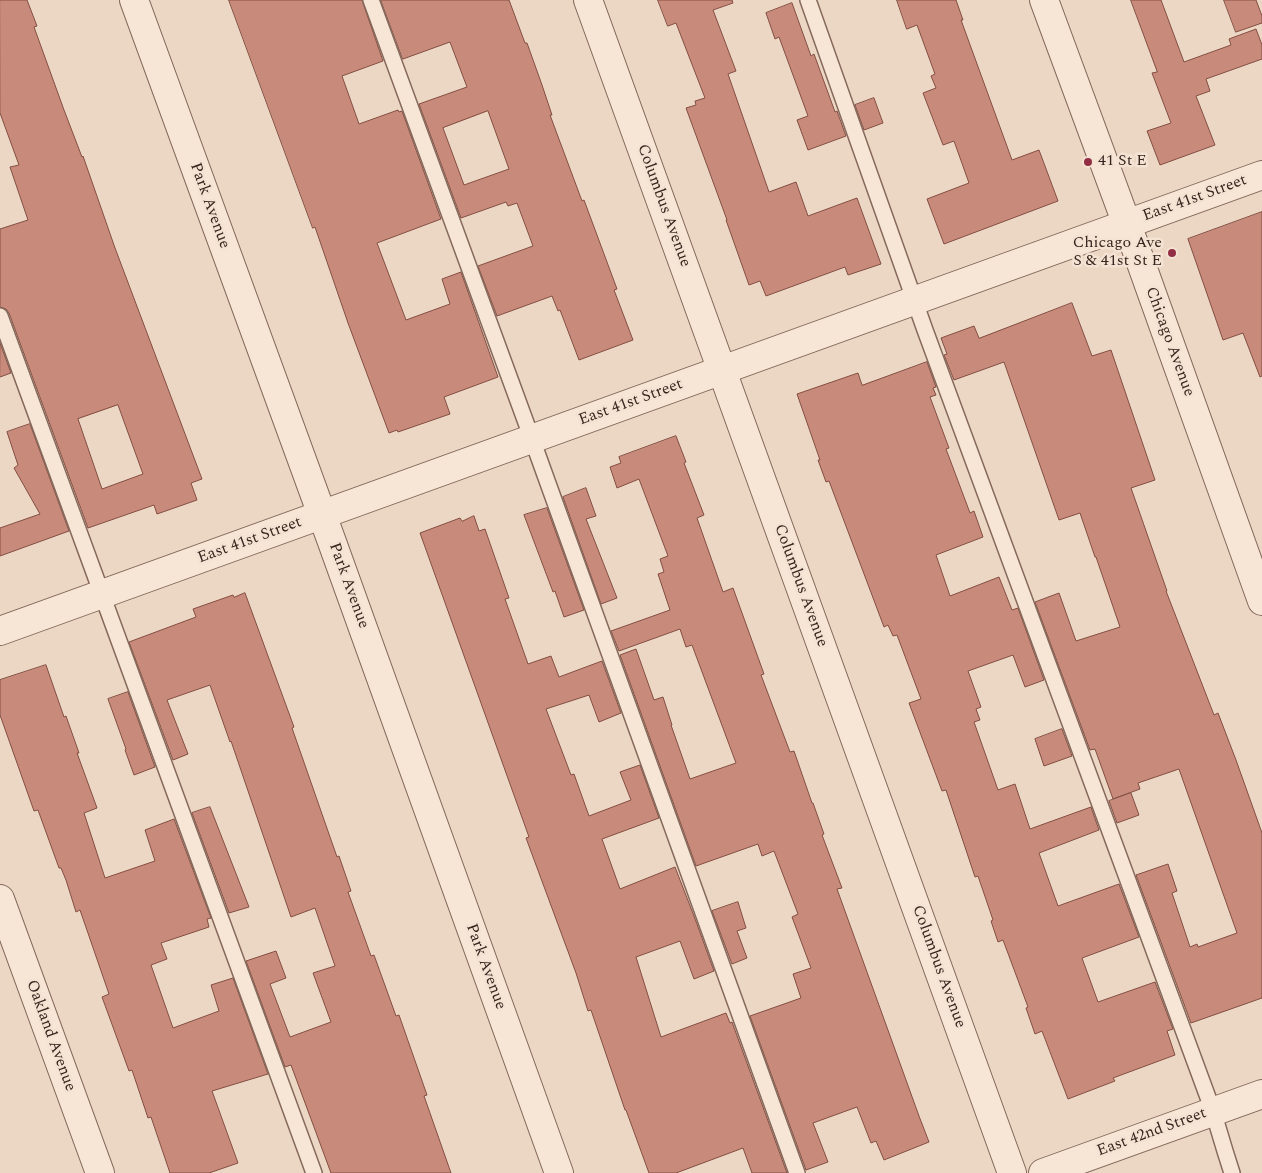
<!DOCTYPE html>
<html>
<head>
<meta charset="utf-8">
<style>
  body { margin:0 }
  canvas { display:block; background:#ecd7c4 }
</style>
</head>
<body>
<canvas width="1262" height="1173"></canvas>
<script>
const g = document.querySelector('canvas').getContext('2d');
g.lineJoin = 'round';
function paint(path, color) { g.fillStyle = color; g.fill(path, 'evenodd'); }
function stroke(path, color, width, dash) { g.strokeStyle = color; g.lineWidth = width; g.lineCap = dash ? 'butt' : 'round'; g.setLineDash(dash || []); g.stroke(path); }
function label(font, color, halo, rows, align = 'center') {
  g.font = font + ' Spectral,serif'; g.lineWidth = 5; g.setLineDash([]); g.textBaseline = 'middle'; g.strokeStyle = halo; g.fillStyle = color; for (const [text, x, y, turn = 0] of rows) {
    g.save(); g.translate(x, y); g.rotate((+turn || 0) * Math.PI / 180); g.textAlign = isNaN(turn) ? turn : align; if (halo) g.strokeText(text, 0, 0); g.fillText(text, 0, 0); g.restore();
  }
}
const building = new Path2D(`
  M 0,0 L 27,0 L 37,26 L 34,27 L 64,110 L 82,157 L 83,156 L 115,248 L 202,479 L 191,483 L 197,500 L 157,514 L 154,505 L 88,528 L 9,313 L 6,309 L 0,307 L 0,229 L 28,220 L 10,167 L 19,165 L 0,113 ZM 118,405 L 143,474 L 102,489 L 78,419 Z
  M 229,0 L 362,0 L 383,61 L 342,76 L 359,124 L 398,110 L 399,112 L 402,111 L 441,219 L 377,243 L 406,320 L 450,304 L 442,279 L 461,272 L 498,377 L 444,397 L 450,414 L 398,432 L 397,430 L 389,433 L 348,323 L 315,227 L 313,228 Z
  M 381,0 L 509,0 L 525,43 L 527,43 L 542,85 L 552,115 L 550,115 L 582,201 L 584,200 L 617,289 L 614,290 L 633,340 L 579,360 L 560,310 L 558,311 L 552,296 L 497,316 L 478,266 L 533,246 L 517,203 L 508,206 L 506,202 L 461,218 L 419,104 L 467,87 L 450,42 L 403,59 ZM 488,111 L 509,169 L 464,185 L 443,128 Z
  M 658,0 L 732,0 L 733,3 L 713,10 L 736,71 L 728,74 L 769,192 L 796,182 L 808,216 L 857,198 L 881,264 L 848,275 L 845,267 L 766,296 L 760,281 L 749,285 L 726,220 L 727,220 L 686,108 L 696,105 L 695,101 L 705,98 L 676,23 L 668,26 Z
  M 897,0 L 956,0 L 963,20 L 961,20 L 1012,160 L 1039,150 L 1058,201 L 944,244 L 927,199 L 969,183 L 954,141 L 943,145 L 923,93 L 936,88 L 931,76 L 935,74 L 917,25 L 907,29 Z
  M 1131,0 L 1161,0 L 1184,62 L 1231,45 L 1229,39 L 1256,29 L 1262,45 L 1262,59 L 1206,79 L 1210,91 L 1196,96 L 1215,145 L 1160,165 L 1147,131 L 1171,123 L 1152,73 L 1157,72 Z
  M 1224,0 L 1256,0 L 1262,16 L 1262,23 L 1236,32 Z
  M 792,3 L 811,56 L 814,54 L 835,112 L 837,111 L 846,136 L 808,150 L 797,120 L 808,116 L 779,37 L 775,39 L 766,13 Z
  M 874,98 L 883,123 L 864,130 L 855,105 Z
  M 1262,212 L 1262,376 L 1260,377 L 1243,333 L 1223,340 L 1188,239 Z
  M 1072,303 L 1092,356 L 1111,350 L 1155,480 L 1131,488 L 1167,591 L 1166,591 L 1214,715 L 1218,713 L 1236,760 L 1262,833 L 1262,998 L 1191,1023 L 1136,875 L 1168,864 L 1177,891 L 1172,893 L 1190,947 L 1197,944 L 1198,947 L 1237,933 L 1179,769 L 1138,783 L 1140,789 L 1113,799 L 1095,749 L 1090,750 L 1035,602 L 1059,593 L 1076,641 L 1120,627 L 1096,557 L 1095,557 L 1080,513 L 1059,520 L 1004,362 L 954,380 L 944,355 L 947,354 L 941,338 L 974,326 L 979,338 Z
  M 0,343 L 11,373 L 0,377 Z
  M 927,362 L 936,387 L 933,388 L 936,395 L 930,397 L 949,448 L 946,449 L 970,513 L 974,511 L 983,537 L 936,555 L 950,596 L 999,577 L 1012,610 L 1018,608 L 1044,680 L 1025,687 L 1013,655 L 968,671 L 981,707 L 976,709 L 980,720 L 974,722 L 998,790 L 1015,784 L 1030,829 L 1091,807 L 1099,830 L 1039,853 L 1058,906 L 1119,884 L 1139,937 L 1082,958 L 1098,1002 L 1155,982 L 1173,1029 L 1167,1031 L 1175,1055 L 1113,1078 L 1115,1081 L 1068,1099 L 1042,1031 L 1035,1034 L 1026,1008 L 1028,1007 L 1003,940 L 998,942 L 991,921 L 993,920 L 978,876 L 975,877 L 946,790 L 942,791 L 909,703 L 921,699 L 897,635 L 893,636 L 888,625 L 884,627 L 829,481 L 826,482 L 818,460 L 820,460 L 797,394 L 858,373 L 862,385 Z
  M 30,424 L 69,531 L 0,556 L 0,528 L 40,514 L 14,468 L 18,465 L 7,432 Z
  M 676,436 L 686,462 L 684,463 L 704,515 L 697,518 L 723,592 L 733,588 L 764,674 L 761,675 L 790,752 L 794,751 L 812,803 L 813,803 L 824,834 L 822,835 L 842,888 L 837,889 L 919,1116 L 929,1142 L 884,1160 L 876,1141 L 871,1143 L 857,1107 L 813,1123 L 828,1162 L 806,1170 L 750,1016 L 801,998 L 793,974 L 811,968 L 792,917 L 798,914 L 774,851 L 762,856 L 758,844 L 696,866 L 620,655 L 636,649 L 654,700 L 663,697 L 672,725 L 671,725 L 690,779 L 736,763 L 692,645 L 686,647 L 680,629 L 619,651 L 611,631 L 670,610 L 658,574 L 664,572 L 660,559 L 668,556 L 639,479 L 617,488 L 610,467 L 621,463 L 619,457 Z
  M 586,488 L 596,516 L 586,519 L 617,598 L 601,604 L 563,497 Z
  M 547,508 L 584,610 L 564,617 L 555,591 L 553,592 L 524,515 Z
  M 474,516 L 479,531 L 485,529 L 509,598 L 505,599 L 528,664 L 551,656 L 559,677 L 602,661 L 621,713 L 599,722 L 589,695 L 546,709 L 571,775 L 574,774 L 589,816 L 631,800 L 620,772 L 640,765 L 659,818 L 602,839 L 620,889 L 675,867 L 694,916 L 714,971 L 694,979 L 680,941 L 636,957 L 661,1037 L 726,1013 L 730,1023 L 732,1022 L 787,1173 L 752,1173 L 743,1148 L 676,1173 L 649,1173 L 626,1110 L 625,1110 L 591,1010 L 588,1011 L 576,973 L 526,838 L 529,837 L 420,533 L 460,518 L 462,521 Z
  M 245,593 L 294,727 L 292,728 L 337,857 L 339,856 L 351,891 L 348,892 L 371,956 L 374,955 L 396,1016 L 399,1015 L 427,1095 L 424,1096 L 451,1173 L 331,1173 L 291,1065 L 285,1067 L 246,961 L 276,951 L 286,978 L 270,984 L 290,1037 L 331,1022 L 313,973 L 335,966 L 315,908 L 291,917 L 231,741 L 230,742 L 210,685 L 167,700 L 188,754 L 173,760 L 129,642 L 196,617 L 193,609 L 233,595 L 234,597 Z
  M 46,665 L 64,717 L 66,716 L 79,753 L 77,753 L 97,808 L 84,813 L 105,878 L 155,861 L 145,830 L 174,819 L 211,918 L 207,919 L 209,927 L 161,943 L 167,959 L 151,965 L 173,1028 L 219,1011 L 211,985 L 233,978 L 268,1074 L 212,1091 L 238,1163 L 209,1173 L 170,1173 L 151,1117 L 148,1118 L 132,1070 L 129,1071 L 102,997 L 109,994 L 80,910 L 76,912 L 66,880 L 61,868 L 59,868 L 38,810 L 34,811 L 0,715 L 0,680 Z
  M 128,692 L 155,767 L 134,775 L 125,750 L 126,749 L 108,699 Z
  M 1062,729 L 1072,756 L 1044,766 L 1035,739 Z
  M 1131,793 L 1139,815 L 1117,823 L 1109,801 Z
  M 210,807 L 249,907 L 229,913 L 192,813 Z
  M 738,902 L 746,928 L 737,931 L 747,958 L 732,964 L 712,911 Z`);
paint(building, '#c88b7b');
stroke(building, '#834e42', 1);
const service = new Path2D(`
  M 371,0 L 532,439 L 797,1173
  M 808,0 L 925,330 L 1213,1111 L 1225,1151 L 1232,1173
  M 0,316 L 314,1173`);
const minor = new Path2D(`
  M 588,0 L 1012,1173
  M 0,631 L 1262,175
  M 0,899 L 100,1173`);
const tertiary = new Path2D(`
  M 134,0 L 332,542 L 559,1173
  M 1044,0 L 1136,249 L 1262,601
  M 1043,1173 L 1262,1094`);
stroke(service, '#85695b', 18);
stroke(minor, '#85695b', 30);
stroke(tertiary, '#85695b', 30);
stroke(service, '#f7e6d6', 15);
stroke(minor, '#f7e6d6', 28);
stroke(tertiary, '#f7e6d6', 28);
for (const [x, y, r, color] of [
  [1088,162,5,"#912e44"],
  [1172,253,5,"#912e44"]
]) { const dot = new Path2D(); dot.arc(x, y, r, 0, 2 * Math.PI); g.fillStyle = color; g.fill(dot); stroke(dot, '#f4e3d3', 2); }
label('16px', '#36251e', '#f4e3d3', [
  ["41 St E",1098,162],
  ["Chicago Ave",1162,244,"right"],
  ["S & 41st St E",1162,262,"right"]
], 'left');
label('16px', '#36251e', '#f4e3d3', [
  ["East 41st Street",1195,199,-20],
  ["Park Avenue",209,206,70],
  ["Columbus Avenue",663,206,70],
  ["Chicago Avenue",1169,342,70],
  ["East 41st Street",631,403,-20],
  ["East 41st Street",250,541,-20],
  ["Park Avenue",348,586,70],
  ["Columbus Avenue",800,586,70],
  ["Park Avenue",485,967,70],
  ["Columbus Avenue",938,967,70],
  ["Oakland Avenue",50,1036,70],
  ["East 42nd Street",1152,1133,-20]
]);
</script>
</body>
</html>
